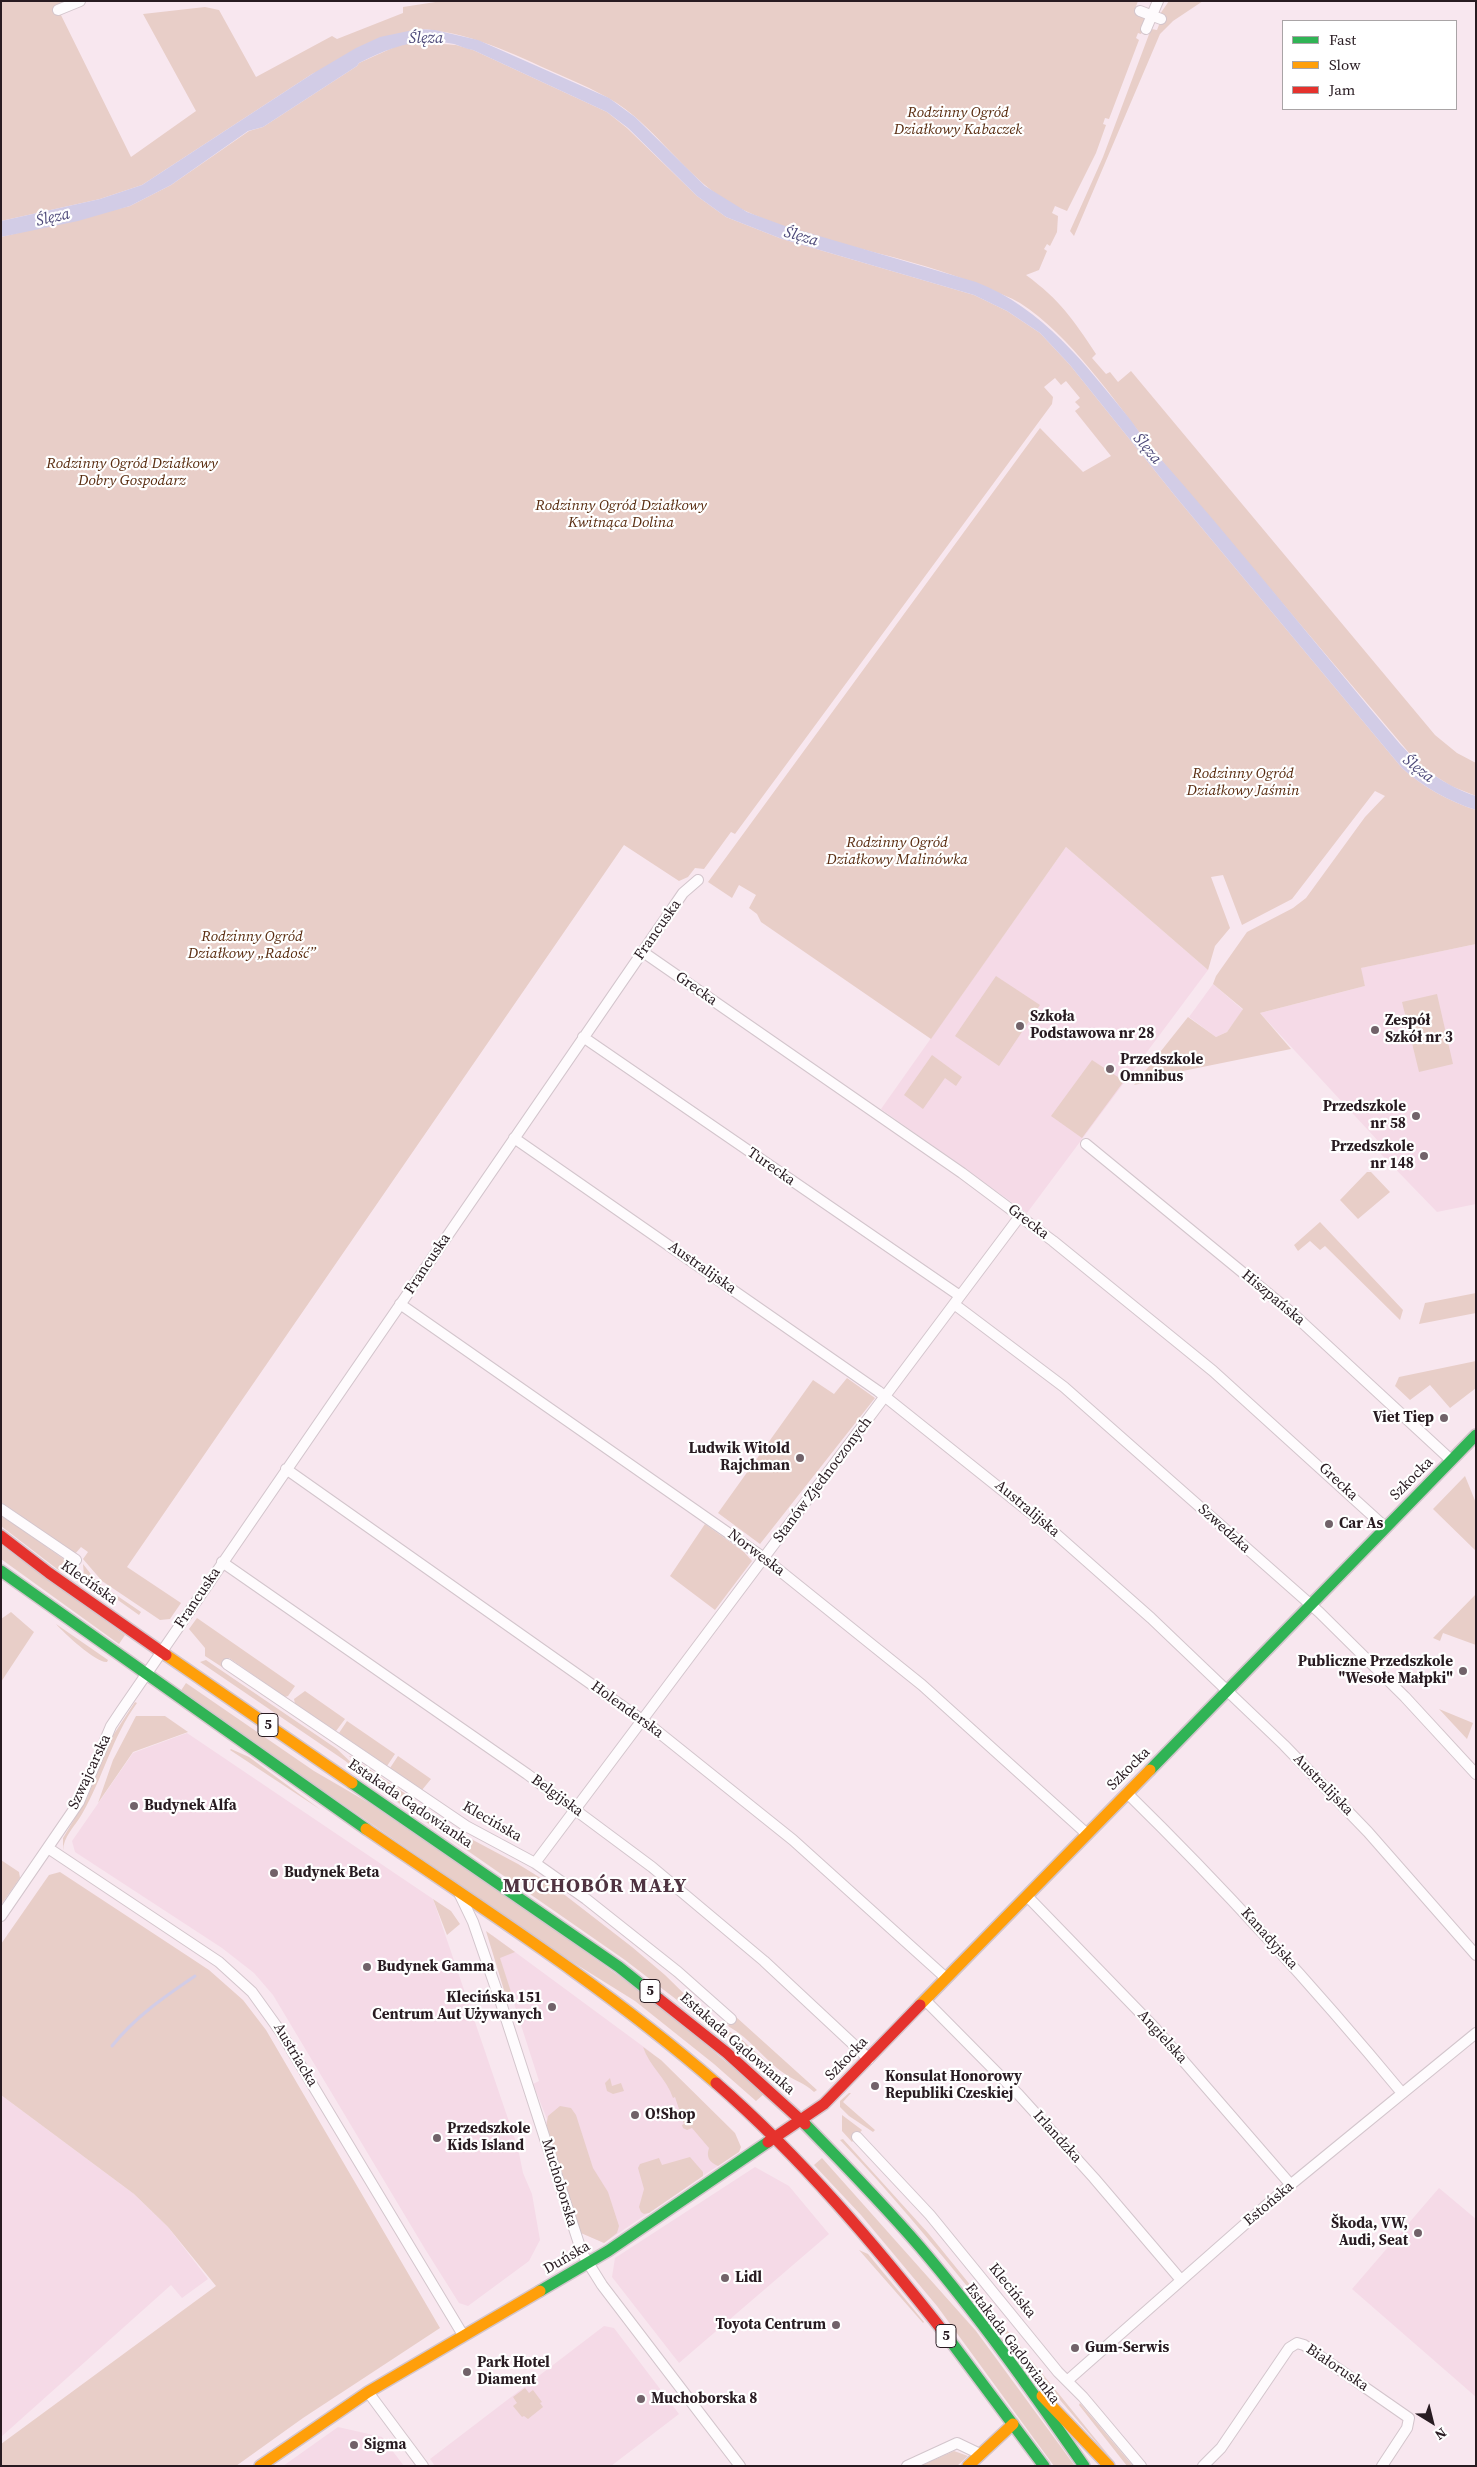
<!DOCTYPE html>
<html>
<head>
<meta charset="utf-8">
<style>
  body { margin:0 }
  #map { position:relative; width:1477px; height:2467px; overflow:hidden; background:#f8e7ef; font-family:"Source Serif 4",serif }
  canvas { display:block }
  .frame { position:absolute; inset:0; border:2px solid #281b21; pointer-events:none }
  .legend { position:absolute; left:1282px; top:20px; width:175px; height:90px; box-sizing:border-box; background:#fff; border:1px solid #a9a4a6; margin:0; padding:6px 9px; list-style:none; font-size:15px; color:#281b21 }
  .legend li { display:flex; align-items:center; gap:10px; height:25px }
  .legend b { width:25px; border:1px solid #a9a4a6 }
  .north { position:absolute; left:1407px; top:2397px; width:50px; height:50px; -webkit-text-stroke:4px #fff; paint-order:stroke; rotate:144deg; font-size:14px; font-weight:700; line-height:20px; text-align:center; color:#281b21 }
  .north::after { content:''; display:block; margin:auto; width:18px; height:22px; background:#281b21; clip-path:polygon(50% 0,100% 100%,50% 72%,0 100%) }
</style>
</head>
<body>
<div id="map">
<canvas width="1477" height="2467"></canvas>
<div class="frame"></div>
<ul class="legend">
<li><b style="height:6px;background:#30b455"></b>Fast</li>
<li><b style="height:6px;background:#ff9f0a"></b>Slow</li>
<li><b style="height:6px;background:#e5322d"></b>Jam</li>
</ul>
<div class="north">N</div>
</div>
<script>
const g = document.querySelector('canvas').getContext('2d');
g.lineJoin = 'round';
function paint(path, color) { g.fillStyle = color; g.fill(path, 'evenodd'); }
function stroke(path, color, width, dash) { g.strokeStyle = color; g.lineWidth = width; g.lineCap = dash ? 'butt' : 'round'; g.setLineDash(dash || []); g.stroke(path); }
function label(font, color, halo, rows, align = 'center') {
  g.font = font + ' "Source Serif 4",serif'; g.lineWidth = 4.5; g.setLineDash([]); g.textBaseline = 'middle'; g.strokeStyle = halo; g.fillStyle = color; for (const [text, x, y, turn = 0] of rows) {
    g.save(); g.translate(x, y); g.rotate((+turn || 0) * Math.PI / 180); g.textAlign = isNaN(turn) ? turn : align; if (halo) g.strokeText(text, 0, 0); g.fillText(text, 0, 0); g.restore();
  }
}
paint(new Path2D(`
  M 1066,847 L 1208,970 L 1027,1213 L 881,1109 Z
  M 1476,944 L 1476,1204 L 1437,1212 L 1379,1152 L 1379,1142 L 1260,1013 L 1365,986 L 1360,968 Z
  M 1213,984 L 1243,1010 L 1227,1032 L 1216,1037 L 1189,1017 Z
  M 187,1733 L 433,1899 L 518,2148 L 523,2173 L 532,2194 L 540,2240 L 529,2261 L 468,2306 L 459,2303 L 425,2249 L 273,1995 L 254,1973 L 222,1948 L 75,1852 L 72,1841 L 133,1753 Z
  M 492,1935 L 652,2053 L 693,2118 L 731,2157 L 604,2243 L 581,2233 L 546,2122 L 547,2119 L 533,2084 L 539,2081 Z
  M 1,2095 L 134,2194 L 168,2227 L 208,2279 L 182,2298 L 171,2285 L 1,2437 Z
  M 755,2167 L 789,2186 L 829,2234 L 679,2363 L 612,2277 L 615,2258 Z
  M 1439,2188 L 1476,2219 L 1476,2397 L 1352,2289 Z
  M 604,2326 L 614,2328 L 679,2414 L 611,2466 L 435,2466 L 430,2459 Z
  M 338,2427 L 382,2437 L 404,2466 L 283,2466 Z`), '#f5dae7');
paint(new Path2D(`
  M 1,1 L 65,1 L 56,5 L 131,157 L 196,111 L 143,14 L 205,7 L 219,10 L 256,77 L 332,36 L 337,39 L 403,13 L 403,7 L 442,1 L 1138,1 L 1134,12 L 1145,16 L 1146,22 L 1141,34 L 1138,33 L 1136,38 L 1139,40 L 1109,119 L 1105,118 L 1103,124 L 1106,125 L 1096,153 L 1067,211 L 1055,206 L 1052,213 L 1058,216 L 1057,232 L 1050,246 L 1047,244 L 1044,249 L 1047,251 L 1039,270 L 1026,275 C 1060,300 1073,319 1096,354 L 1092,358 L 1106,374 L 1110,372 L 1118,382 L 1131,371 L 1435,735 L 1457,753 L 1476,763 L 1476,796 L 1451,786 L 1421,767 L 1151,448 C 1116,402 1069,334 1020,303 C 1010,297 998,293 988,289 C 908,253 817,246 739,208 C 697,187 669,146 634,116 C 612,97 585,86 558,74 C 513,54 468,31 418,29 L 312,74 L 142,185 L 100,199 L 1,221 Z
  M 1169,1 L 1203,1 L 1173,21 L 1160,34 L 1074,236 L 1070,231 L 1103,157 L 1151,29 L 1157,30 L 1162,17 L 1160,14 Z
  M 417,42 L 456,45 L 473,50 L 607,112 L 627,128 L 697,196 L 726,217 L 782,239 L 974,295 L 1007,311 L 1040,333 L 1070,365 L 1176,497 L 1402,768 C 1423,787 1448,801 1476,810 L 1476,944 L 1361,968 L 1365,986 L 1260,1013 L 1291,1049 L 1158,1076 L 1158,1080 L 1134,1085 L 1188,1017 L 1216,1037 L 1227,1032 L 1243,1009 L 1213,984 L 1216,976 L 1247,932 L 1293,908 L 1306,898 L 1365,817 L 1385,796 L 1375,791 L 1292,899 L 1242,925 L 1223,875 L 1211,877 L 1230,928 L 1215,946 L 1208,970 L 1066,847 L 931,1039 L 761,922 L 757,914 L 749,908 L 756,895 L 739,885 L 732,898 L 708,882 L 1040,428 L 1083,472 L 1111,456 L 1075,411 L 1080,407 L 1075,402 L 1080,398 L 1066,381 L 1061,385 L 1055,378 L 1044,387 L 1053,397 L 1052,404 L 735,834 L 731,832 L 704,869 L 695,868 L 688,877 L 679,881 L 624,845 L 127,1567 L 181,1603 L 170,1619 L 160,1620 L 102,1581 L 83,1559 L 88,1552 L 81,1547 L 75,1554 L 1,1502 L 1,237 L 130,206 L 171,185 L 249,131 L 263,127 L 357,66 L 359,63 L 401,44 Z
  M 996,976 L 1040,1005 L 999,1066 L 955,1036 Z
  M 1437,994 L 1453,1064 L 1419,1072 L 1402,1002 Z
  M 932,1055 L 962,1077 L 956,1086 L 945,1078 L 923,1109 L 904,1095 Z
  M 1092,1060 L 1124,1081 L 1082,1138 L 1051,1116 Z
  M 1367,1172 L 1371,1172 L 1390,1192 L 1358,1219 L 1340,1200 Z
  M 1320,1222 L 1403,1310 L 1400,1320 L 1325,1246 L 1320,1250 L 1310,1241 L 1298,1251 L 1294,1245 Z
  M 1476,1293 L 1476,1313 L 1419,1324 L 1425,1303 Z
  M 1476,1361 L 1476,1388 L 1450,1408 L 1430,1385 L 1410,1400 L 1395,1386 L 1399,1377 Z
  M 847,1378 L 875,1398 L 760,1544 L 718,1513 L 813,1380 L 834,1394 Z
  M 1465,1476 L 1476,1503 L 1476,1551 L 1433,1509 Z
  M 1,1515 L 71,1564 L 74,1578 L 57,1569 L 1,1526 Z
  M 705,1524 L 744,1552 L 752,1561 L 715,1610 L 670,1576 Z
  M 1,1545 L 125,1635 L 119,1644 L 1,1559 Z
  M 83,1564 L 97,1582 L 141,1612 L 139,1615 L 84,1576 Z
  M 1476,1594 L 1476,1645 L 1443,1633 L 1440,1641 L 1433,1638 Z
  M 11,1612 L 34,1632 L 1,1682 L 1,1619 Z
  M 197,1618 L 295,1686 L 288,1696 L 285,1697 L 229,1658 L 222,1667 L 205,1656 L 205,1648 L 189,1629 Z
  M 56,1624 L 108,1660 L 107,1662 C 96,1663 64,1633 56,1624 Z
  M 206,1660 L 337,1749 L 358,1769 L 397,1800 L 418,1806 L 458,1832 L 518,1864 L 552,1885 L 632,1947 L 665,1975 L 713,2022 L 739,2037 L 783,2077 L 734,2036 L 731,2034 L 728,2037 L 716,2030 L 625,1960 L 393,1799 L 344,1760 L 200,1662 Z
  M 186,1683 L 314,1771 L 369,1803 L 552,1928 L 654,2001 L 764,2094 L 756,2101 L 714,2064 L 635,2001 L 566,1958 L 180,1692 Z
  M 305,1691 L 345,1719 L 336,1731 L 295,1704 L 294,1699 Z
  M 135,1702 L 137,1703 C 112,1737 103,1778 82,1814 C 75,1826 63,1837 63,1851 L 63,1838 L 87,1798 L 112,1737 Z
  M 1439,1709 L 1473,1723 L 1467,1739 Z
  M 136,1716 L 165,1716 L 188,1732 L 133,1752 L 98,1803 L 113,1760 Z
  M 347,1721 L 395,1754 L 387,1766 L 339,1733 Z
  M 231,1749 L 249,1757 L 321,1810 L 230,1750 Z
  M 349,1756 L 350,1756 L 416,1801 L 399,1796 Z
  M 398,1756 L 431,1779 L 422,1790 L 390,1768 Z
  M 1,1860 L 19,1872 L 20,1878 L 1,1905 Z
  M 60,1872 L 209,1970 L 243,2000 L 266,2030 L 440,2328 L 303,2418 L 236,2466 L 1,2466 L 1,2444 L 216,2286 L 168,2227 L 134,2194 L 1,2095 L 1,1944 L 49,1875 Z
  M 433,1899 L 451,1911 L 460,1924 L 447,1935 Z
  M 486,1931 L 515,1952 L 500,1958 L 513,1998 L 507,2000 Z
  M 735,2016 L 817,2090 L 814,2092 C 805,2083 795,2081 785,2074 C 764,2060 750,2038 728,2026 Z
  M 643,2047 L 661,2060 L 735,2133 L 741,2147 L 739,2152 L 718,2166 C 709,2162 706,2157 709,2148 L 692,2128 L 687,2130 L 683,2128 L 682,2125 L 684,2124 L 675,2097 L 673,2098 C 667,2079 649,2066 643,2047 Z
  M 610,2078 L 612,2086 L 621,2083 L 624,2091 L 613,2094 L 607,2091 L 605,2083 Z
  M 849,2093 L 851,2093 L 843,2102 L 875,2130 L 873,2132 L 849,2116 L 840,2107 L 840,2101 Z
  M 560,2106 L 571,2108 L 576,2115 L 593,2168 L 608,2192 L 619,2226 L 617,2233 L 604,2243 L 581,2233 L 546,2127 L 548,2116 Z
  M 842,2115 L 862,2130 L 852,2142 L 842,2131 Z
  M 843,2139 L 928,2233 L 1115,2463 C 1020,2358 938,2242 840,2140 Z
  M 690,2157 L 703,2172 L 703,2176 L 649,2213 L 644,2214 L 641,2212 L 639,2207 L 644,2189 L 638,2168 L 640,2164 L 659,2158 L 662,2165 Z
  M 822,2158 L 976,2331 L 1075,2466 L 1054,2466 L 937,2306 L 861,2215 L 814,2165 Z
  M 859,2250 L 868,2254 L 924,2322 L 923,2323 Z
  M 525,2388 L 529,2393 L 533,2390 L 542,2402 L 540,2403 L 543,2407 L 528,2419 L 524,2416 L 522,2417 L 513,2406 L 517,2403 L 513,2397 Z
  M 1080,2403 L 1133,2466 L 1127,2466 L 1079,2405 Z
  M 954,2451 L 968,2456 L 957,2466 L 920,2466 Z`), '#e8cec8');
paint(new Path2D(`
  M 418,29 L 435,30 L 478,40 L 609,98 L 635,117 L 705,186 L 747,212 L 785,226 L 976,282 C 1043,308 1085,364 1129,418 C 1137,428 1143,439 1152,449 C 1237,545 1317,646 1400,744 C 1423,769 1443,785 1476,796 L 1476,810 C 1448,801 1423,787 1402,768 L 1176,497 L 1070,365 L 1040,333 L 1007,311 L 974,295 L 782,239 L 726,217 L 697,196 L 628,128 L 607,112 L 473,50 C 466,49 461,46 454,44 C 417,36 389,48 359,63 L 357,66 L 263,127 L 248,131 L 171,185 L 130,206 L 78,221 L 1,237 L 1,221 L 100,199 L 142,185 L 312,74 L 356,48 L 380,37 Z`), '#d2cce6');
stroke(new Path2D(`
  M 112,2046 C 135,2017 164,1997 195,1976`), '#d2cce6', 3);
const street = new Path2D(`
  M 58,10 L 80,1
  M 1140,11 L 1161,19
  M 1146,29 L 1158,1
  M 643,952 L 962,1173 L 1053,1241 L 1213,1371 L 1385,1527
  M 583,1037 L 960,1296
  M 514,1138 L 878,1391 L 1047,1526 L 1151,1618 L 1284,1745 L 1368,1832 L 1476,1955
  M 1086,1144 L 1292,1313 L 1451,1460
  M 400,1304 L 764,1558 L 922,1685 L 1087,1834
  M 954,1304 L 1064,1387 L 1319,1612 L 1405,1697 L 1476,1774
  M 286,1469 L 652,1727 L 793,1840 L 946,1978
  M 1,1509 L 76,1560
  M 222,1562 L 527,1774 L 652,1867 L 764,1961 L 869,2059
  M 227,1664 L 466,1826 L 535,1863 L 586,1899 L 678,1972 L 731,2019
  M 1127,1793 C 1224,1888 1315,1988 1402,2093
  M 48,1848 L 219,1962 L 252,1992 L 280,2031 L 463,2335
  M 535,1863 L 1020,1216
  M 460,1895 L 473,1922 L 501,2003 L 582,2253 L 602,2285 L 740,2466
  M 1027,1896 L 1154,2027 L 1291,2185
  M 1,1916 L 79,1802 L 111,1726 L 121,1711 L 683,893 L 698,880
  M 925,2000 L 1019,2095 L 1094,2178 L 1181,2280
  M 857,2137 L 930,2215 L 1058,2372 L 1083,2397 L 1141,2466
  M 1067,2381 L 1278,2195 L 1476,2033
  M 368,2392 L 423,2466
  M 907,2466 L 957,2443 L 980,2454
  M 1203,2466 L 1221,2448 L 1289,2348 L 1297,2343 L 1304,2345 L 1409,2418 L 1407,2428 L 1382,2466`);
const fast = new Path2D(`
  M 1,1571 L 366,1829
  M 1150,1770 L 1476,1435
  M 352,1783 L 619,1967 L 659,1999
  M 805,2124 C 844,2164 883,2204 920,2247 C 979,2316 1032,2391 1084,2466
  M 540,2291 L 608,2251 L 768,2142
  M 946,2335 L 1044,2466`);
const slow = new Path2D(`
  M 166,1655 L 352,1783
  M 366,1829 C 485,1910 607,1988 716,2083
  M 920,2005 L 1150,1770
  M 1042,2396 L 1109,2466
  M 260,2466 L 368,2392 L 540,2291
  M 968,2466 L 1013,2424`);
const jam = new Path2D(`
  M 1,1536 L 49,1573 L 166,1655
  M 659,1999 L 727,2053 L 805,2124
  M 716,2083 C 802,2158 876,2246 946,2335
  M 768,2142 L 824,2104 L 920,2005`);
stroke(street, '#d3c5cc', 12);
stroke(fast, '#d3c5cc', 14);
stroke(slow, '#d3c5cc', 14);
stroke(jam, '#d3c5cc', 14);
stroke(street, '#fefbfd', 10);
stroke(fast, '#30b455', 11);
stroke(slow, '#ff9f0a', 11);
stroke(jam, '#e5322d', 11);
for (const [x, y, r, color] of [
  [1020,1026,5,"#716269"],
  [1375,1030,5,"#716269"],
  [1110,1069,5,"#716269"],
  [1416,1116,5,"#716269"],
  [1424,1156,5,"#716269"],
  [1444,1418,5,"#716269"],
  [800,1458,5,"#716269"],
  [1329,1524,5,"#716269"],
  [1463,1671,5,"#716269"],
  [134,1806,5,"#716269"],
  [274,1873,5,"#716269"],
  [367,1967,5,"#716269"],
  [552,2007,5,"#716269"],
  [875,2086,5,"#716269"],
  [635,2115,5,"#716269"],
  [437,2138,5,"#716269"],
  [1418,2233,5,"#716269"],
  [725,2278,5,"#716269"],
  [836,2325,5,"#716269"],
  [1075,2348,5,"#716269"],
  [467,2372,5,"#716269"],
  [641,2399,5,"#716269"],
  [354,2445,5,"#716269"]
]) { const dot = new Path2D(); dot.arc(x, y, r, 0, 2 * Math.PI); g.fillStyle = color; g.fill(dot); stroke(dot, '#fff', 2); }
for (const [x, y, w] of [
  [268,1725,20],
  [650,1991,20],
  [946,2336,20]
]) { const box = new Path2D(); box.roundRect(x - w / 2, y - 11.5, w, 23, 4); g.fillStyle = '#fff'; g.fill(box); stroke(box, '#281b21', 1); }
label('bold 14px', '#281b21', null, [
  ["5",268,1725],
  ["5",650,1991],
  ["5",946,2336]
]);
label('italic 15px', '#592c10', '#fff', [
  ["Rodzinny Ogród",958,113],
  ["Działkowy Kabaczek",958,130],
  ["Rodzinny Ogród Działkowy",132,464],
  ["Dobry Gospodarz",132,481],
  ["Rodzinny Ogród Działkowy",621,506],
  ["Kwitnąca Dolina",621,523],
  ["Rodzinny Ogród",1243,774],
  ["Działkowy Jaśmin",1243,791],
  ["Rodzinny Ogród",897,843],
  ["Działkowy Malinówka",897,860],
  ["Rodzinny Ogród",252,937],
  ["Działkowy „Radość”",252,954]
]);
label('15px', '#281b21', '#fff', [
  ["Francuska",658,930,-55],
  ["Grecka",696,989,35],
  ["Turecka",771,1167,35],
  ["Grecka",1028,1222,37],
  ["Francuska",428,1264,-56],
  ["Australijska",702,1268,35],
  ["Hiszpańska",1273,1298,40],
  ["Szkocka",1412,1479,-45],
  ["Stanów Zjednoczonych",823,1480,-53],
  ["Grecka",1338,1482,43],
  ["Australijska",1027,1509,40],
  ["Szwedzka",1224,1529,42],
  ["Norweska",756,1553,37],
  ["Klecińska",89,1583,35],
  ["Francuska",198,1598,-56],
  ["Holenderska",627,1710,36],
  ["Szkocka",1129,1769,-45],
  ["Szwajcarska",90,1772,-65],
  ["Australijska",1323,1785,46],
  ["Belgijska",557,1796,36],
  ["Estakada Gądowianka",410,1804,34],
  ["Klecińska",492,1822,30],
  ["Kanadyjska",1269,1939,48],
  ["Angielska",1162,2037,48],
  ["Estakada Gądowianka",737,2044,41],
  ["Austriacka",295,2055,59],
  ["Szkocka",847,2059,-46],
  ["Irlandzka",1057,2137,48],
  ["Muchoborska",559,2183,73],
  ["Estońska",1269,2204,-40],
  ["Duńska",567,2258,-30],
  ["Klecińska",1012,2291,51],
  ["Estakada Gądowianka",1012,2344,53],
  ["Białoruska",1337,2368,34]
]);
label('bold 15px', '#281b21', '#fff', [
  ["Szkoła",1030,1017],
  ["Podstawowa nr 28",1030,1034],
  ["Zespół",1385,1021],
  ["Szkół nr 3",1385,1038],
  ["Przedszkole",1120,1060],
  ["Omnibus",1120,1077],
  ["Przedszkole",1406,1107,"right"],
  ["nr 58",1406,1124,"right"],
  ["Przedszkole",1414,1147,"right"],
  ["nr 148",1414,1164,"right"],
  ["Viet Tiep",1434,1418,"right"],
  ["Ludwik Witold",790,1449,"right"],
  ["Rajchman",790,1466,"right"],
  ["Car As",1339,1524],
  ["Publiczne Przedszkole",1453,1662,"right"],
  ["\"Wesołe Małpki\"",1453,1679,"right"],
  ["Budynek Alfa",144,1806],
  ["Budynek Beta",284,1873],
  ["Budynek Gamma",377,1967],
  ["Klecińska 151",542,1998,"right"],
  ["Centrum Aut Używanych",542,2015,"right"],
  ["Konsulat Honorowy",885,2077],
  ["Republiki Czeskiej",885,2094],
  ["O!Shop",645,2115],
  ["Przedszkole",447,2129],
  ["Kids Island",447,2146],
  ["Škoda, VW,",1408,2224,"right"],
  ["Audi, Seat",1408,2241,"right"],
  ["Lidl",735,2278],
  ["Toyota Centrum",826,2325,"right"],
  ["Gum-Serwis",1085,2348],
  ["Park Hotel",477,2363],
  ["Diament",477,2380],
  ["Muchoborska 8",651,2399],
  ["Sigma",364,2445]
], 'left');
label('italic 16px', '#4d4979', '#fff', [
  ["Ślęza",426,39],
  ["Ślęza",53,218,-13],
  ["Ślęza",801,237,16],
  ["Ślęza",1147,449,50],
  ["Ślęza",1418,769,38]
]);
g.letterSpacing = '1px';
label('bold 20px', '#4f3341', '#fff', [
  ["MUCHOBÓR MAŁY",595,1887]
]);
g.letterSpacing = '0px';
</script>
</body>
</html>
